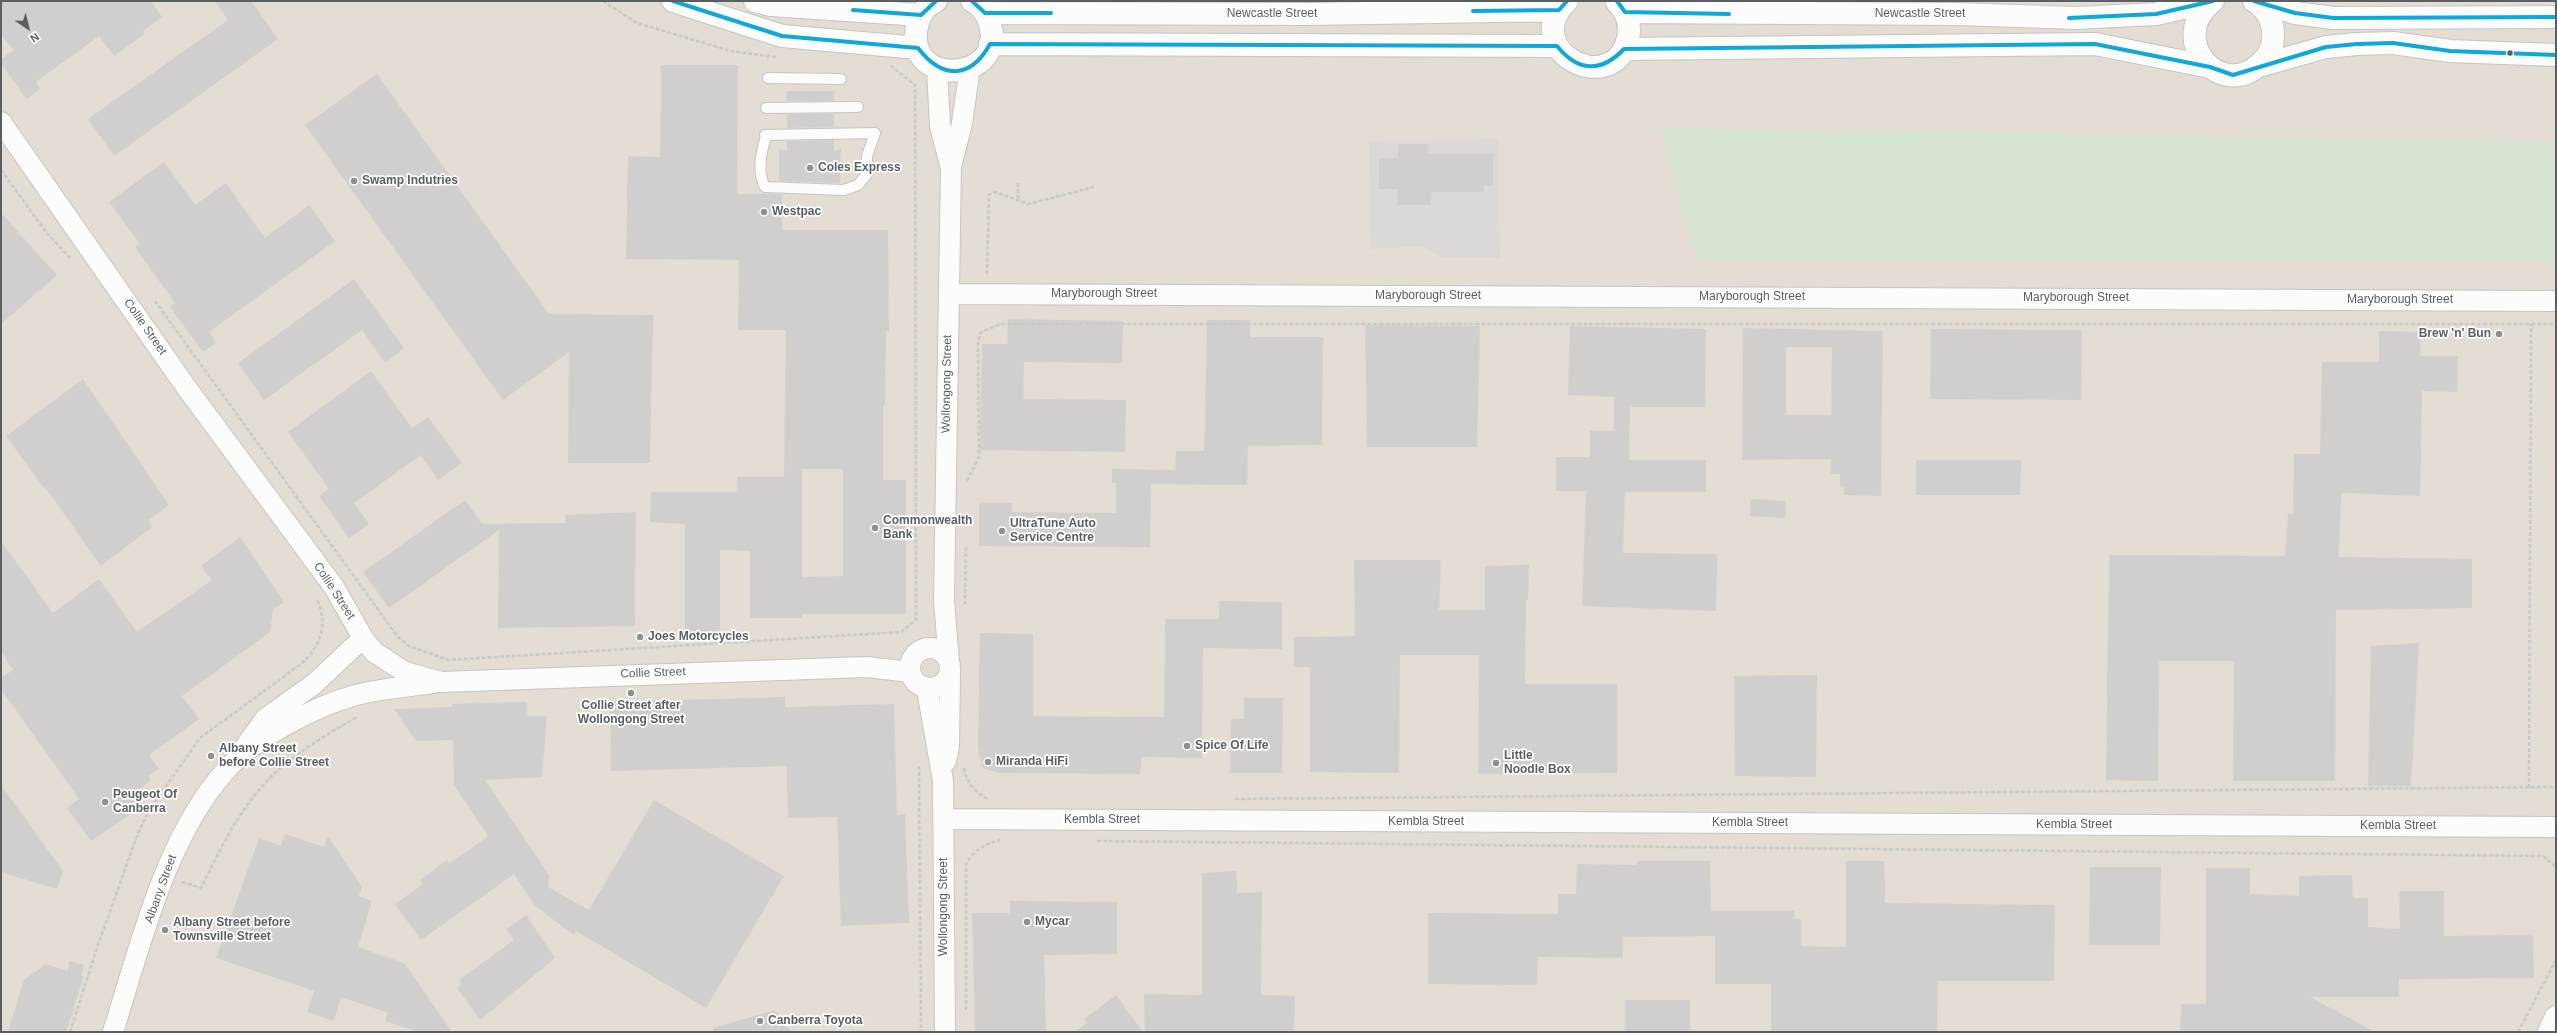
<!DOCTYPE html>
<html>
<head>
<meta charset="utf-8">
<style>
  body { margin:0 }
  #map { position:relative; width:2557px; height:1033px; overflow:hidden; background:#eae8e5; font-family:Helvetica,sans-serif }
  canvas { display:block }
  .frame { position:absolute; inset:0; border:2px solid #5b5f62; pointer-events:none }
  .north { position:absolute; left:8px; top:8px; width:40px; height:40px; -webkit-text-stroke:3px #fff; paint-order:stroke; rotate:145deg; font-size:11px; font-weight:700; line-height:16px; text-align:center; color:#5b5f62 }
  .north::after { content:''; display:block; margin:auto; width:14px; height:18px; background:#5b5f62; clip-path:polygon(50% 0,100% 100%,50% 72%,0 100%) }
</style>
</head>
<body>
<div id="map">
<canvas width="2557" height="1033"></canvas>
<div class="frame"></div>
<div class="north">N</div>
</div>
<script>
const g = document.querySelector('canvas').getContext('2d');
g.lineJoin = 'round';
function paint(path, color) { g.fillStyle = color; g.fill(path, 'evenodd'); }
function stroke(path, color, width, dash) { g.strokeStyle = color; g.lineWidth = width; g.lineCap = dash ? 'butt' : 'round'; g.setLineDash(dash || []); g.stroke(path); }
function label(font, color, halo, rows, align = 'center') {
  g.font = font + ' Helvetica,sans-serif'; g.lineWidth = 3.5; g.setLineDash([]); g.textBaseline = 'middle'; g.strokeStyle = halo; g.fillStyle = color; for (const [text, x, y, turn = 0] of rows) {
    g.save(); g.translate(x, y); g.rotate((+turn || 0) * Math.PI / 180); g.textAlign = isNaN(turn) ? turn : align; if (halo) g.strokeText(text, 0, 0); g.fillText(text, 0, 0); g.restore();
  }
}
paint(new Path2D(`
  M 1,1 L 2556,1 L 2556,1032 L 1,1032 Z`), '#e4ddd3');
paint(new Path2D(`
  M 1498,139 L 1500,258 L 1442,257 L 1422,246 L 1370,249 L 1369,141 Z`), '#dcd8d5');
paint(new Path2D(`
  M 1660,128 L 2556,142 L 2556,261 L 1697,260 Z`), '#d6e4d2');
paint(new Path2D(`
  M 1,1 L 151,1 L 162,17 L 143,31 L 145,34 L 114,56 L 99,36 L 36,82 L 40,89 L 27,99 L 1,64 L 1,59 L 14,50 L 1,34 Z
  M 215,1 L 251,1 L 278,39 L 114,156 L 88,119 L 228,20 Z
  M 661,65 L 738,65 L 737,194 L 782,194 L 782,230 L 888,230 L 889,331 L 886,331 L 885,406 L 883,406 L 883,480 L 906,480 L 906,614 L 802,614 L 802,618 L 750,618 L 750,551 L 720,550 L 720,636 L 685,635 L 685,524 L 650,522 L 651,492 L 737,492 L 737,477 L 784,477 L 786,330 L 738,330 L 739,260 L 626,259 L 628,156 L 660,157 ZM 802,469 L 843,469 L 843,576 L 802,577 Z
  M 377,74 L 549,314 L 653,315 L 650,463 L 568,463 L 569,352 L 503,400 L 305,125 Z
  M 787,91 L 834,91 L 834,101 L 787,101 Z
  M 787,114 L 834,114 L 834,127 L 787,128 Z
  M 834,140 L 834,151 L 841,149 L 840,183 L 779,181 L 779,149 L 787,151 L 787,141 Z
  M 1398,144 L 1428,144 L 1428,154 L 1493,154 L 1493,185 L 1484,185 L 1484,192 L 1431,192 L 1431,205 L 1397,205 L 1397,189 L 1379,189 L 1379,158 L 1398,158 Z
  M 164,162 L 195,205 L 226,183 L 265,238 L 309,205 L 335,241 L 209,332 L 216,343 L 203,352 L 170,307 L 175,303 L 135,247 L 140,244 L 109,202 Z
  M 1,213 L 57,275 L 1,324 Z
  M 354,279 L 404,348 L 385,363 L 362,330 L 264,400 L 238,363 Z
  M 1008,319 L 1123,321 L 1122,363 L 1024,362 L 1023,399 L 1126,400 L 1125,452 L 980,450 L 982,344 L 1007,344 Z
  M 1207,320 L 1250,320 L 1250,337 L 1323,337 L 1322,445 L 1248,446 L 1247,485 L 1151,484 L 1150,547 L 979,546 L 979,503 L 1012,503 L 1012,512 L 1116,513 L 1116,483 L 1112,483 L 1112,469 L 1175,470 L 1176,451 L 1204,451 Z
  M 1365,325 L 1480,326 L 1477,447 L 1367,447 Z
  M 1570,326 L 1706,329 L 1705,407 L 1630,407 L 1629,460 L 1706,460 L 1706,492 L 1625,492 L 1623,553 L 1717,554 L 1716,611 L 1582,606 L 1586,491 L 1556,491 L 1556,457 L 1590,457 L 1590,431 L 1614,431 L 1614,397 L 1568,395 Z
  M 1743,328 L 1883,331 L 1881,496 L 1844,495 L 1844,487 L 1840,486 L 1840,474 L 1831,474 L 1831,459 L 1742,460 ZM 1786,347 L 1832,347 L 1831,415 L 1786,415 Z
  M 1931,329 L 2082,330 L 2081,400 L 1930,399 Z
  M 2379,331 L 2421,332 L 2420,356 L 2458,356 L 2457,392 L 2422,391 L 2420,496 L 2341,493 L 2339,557 L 2472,559 L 2472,608 L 2336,610 L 2335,781 L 2233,781 L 2234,661 L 2159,661 L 2158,781 L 2106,780 L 2109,555 L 2285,556 L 2288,514 L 2293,514 L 2294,454 L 2320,454 L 2322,362 L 2379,362 Z
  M 371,371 L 412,428 L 428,417 L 462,463 L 438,480 L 421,455 L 354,503 L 369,524 L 349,538 L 319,496 L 329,489 L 288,432 Z
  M 83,379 L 169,505 L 148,520 L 152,527 L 101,566 L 45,487 L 44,488 L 6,436 Z
  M 1916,460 L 2021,460 L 2020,495 L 1916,495 Z
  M 1751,499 L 1786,501 L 1785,518 L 1750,516 Z
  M 465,500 L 482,524 L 565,523 L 565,515 L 636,512 L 635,626 L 498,628 L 499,530 L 389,608 L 363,572 Z
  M 240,537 L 284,602 L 273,609 L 270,632 L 182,696 L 199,719 L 149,755 L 159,769 L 148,776 L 151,780 L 138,790 L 142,796 L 127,807 L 132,813 L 91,841 L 67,808 L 79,799 L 1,689 L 1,678 L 13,670 L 1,651 L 1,541 L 53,613 L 99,579 L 137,632 L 212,580 L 201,566 Z
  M 1354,560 L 1441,560 L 1439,610 L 1485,610 L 1485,566 L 1529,565 L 1528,600 L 1526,600 L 1525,684 L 1617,684 L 1617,773 L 1478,774 L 1479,655 L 1400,655 L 1399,773 L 1310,772 L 1310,667 L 1294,667 L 1294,637 L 1355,636 Z
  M 1219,601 L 1282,602 L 1282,649 L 1203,648 L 1202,758 L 1141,757 L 1140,774 L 1000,773 L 982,768 L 978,747 L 980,633 L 1033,634 L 1033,716 L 1164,717 L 1165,619 L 1219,619 Z
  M 2419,643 L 2411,786 L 2368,786 L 2371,646 Z
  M 1817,675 L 1816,777 L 1735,776 L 1734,676 Z
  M 785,697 L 785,707 L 894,704 L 897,815 L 905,814 L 909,923 L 841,926 L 837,817 L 788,818 L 787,766 L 611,771 L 610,702 Z
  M 1244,698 L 1283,698 L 1282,773 L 1230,773 L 1231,719 L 1244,719 Z
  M 527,702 L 527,716 L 547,716 L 542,777 L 485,780 L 549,875 L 548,887 L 589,910 L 654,800 L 784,876 L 706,1008 L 576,931 L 574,935 L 535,906 L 514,874 L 421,940 L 395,904 L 423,884 L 420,880 L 447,860 L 449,864 L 488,836 L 454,785 L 453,740 L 416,741 L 394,709 L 452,707 L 452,704 Z
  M 1,785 L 63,871 L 57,889 L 1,872 Z
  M 285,834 L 324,847 L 328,836 L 362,887 L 359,896 L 372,901 L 358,947 L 404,963 L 452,1032 L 418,1032 L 385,1021 L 388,1013 L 341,997 L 334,1021 L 307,1012 L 314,991 L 216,958 L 259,838 L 281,846 Z
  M 1637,861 L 1710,861 L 1711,911 L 1794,911 L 1794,919 L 1801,919 L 1801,946 L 1846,947 L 1846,861 L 1884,861 L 1885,903 L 2055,905 L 2054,981 L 1938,981 L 1937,1032 L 1771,1032 L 1771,984 L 1715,984 L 1715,936 L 1623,937 L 1623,958 L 1538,957 L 1537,985 L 1428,984 L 1428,913 L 1558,914 L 1558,894 L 1576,894 L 1577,864 L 1637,865 Z
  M 2090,867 L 2161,867 L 2160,945 L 2089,945 Z
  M 2206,868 L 2250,868 L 2250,894 L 2299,896 L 2299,876 L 2352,875 L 2353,898 L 2368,898 L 2368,927 L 2400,929 L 2399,891 L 2444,891 L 2444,936 L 2533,935 L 2534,978 L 2399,979 L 2399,997 L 2310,997 L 2375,1032 L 2180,1032 L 2181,1004 L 2206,1004 Z
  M 1236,871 L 1237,893 L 1262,892 L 1261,995 L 1295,996 L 1294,1032 L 1145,1032 L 1144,994 L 1202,995 L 1202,873 Z
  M 1010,901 L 1117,902 L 1117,954 L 1044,955 L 1046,1032 L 975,1032 L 972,913 L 1010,913 Z
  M 526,915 L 555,958 L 480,1020 L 457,988 L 462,984 L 459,980 L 514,940 L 506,929 Z
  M 70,961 L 84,965 L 81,976 L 84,976 L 66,1032 L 8,1032 L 24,980 L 46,964 L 67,971 Z
  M 1116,995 L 1143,1032 L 1074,1032 L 1087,1023 L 1084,1019 Z
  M 1625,1000 L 1690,1000 L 1690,1032 L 1625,1032 Z
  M 775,1010 L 791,1032 L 714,1032 L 713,1028 Z`), '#d1cfce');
const service = new Path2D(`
  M 768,78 L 841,79
  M 766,108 L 858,107
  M 765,139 C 761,154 757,172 765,187 L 844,190 L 858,185 L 867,174 L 867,156 L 875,133 L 765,135`);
const minor = new Path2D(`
  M 937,68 L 940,126 L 950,165
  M 1,122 L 186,387 L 334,587 L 363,638 L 374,652 L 405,672 L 441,682 L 867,667 L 910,672
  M 949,294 L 2556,301
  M910 668a20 20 0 1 1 40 0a20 20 0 1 1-40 0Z
  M 949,662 L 944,601 L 951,167 L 962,123 L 970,68
  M 927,689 L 943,781 L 945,1032
  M 244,748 L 265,719 L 314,684 L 363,638
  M 946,761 L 949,747 L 950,671
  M 943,819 L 2556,827
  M 113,1032 C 140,947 165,838 226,770 C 255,738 315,706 356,695 C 381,688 409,687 434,683`);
const tertiary = new Path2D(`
  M 2549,1032 L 2556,1017`);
const secondary = new Path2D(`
  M 673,1 L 782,36 L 918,48
  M 755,1 L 771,5 L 921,15
  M 936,1 C 923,7 917,20 916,33 C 911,89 1007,79 990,25 C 988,15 981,5 972,1
  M 1567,1 C 1517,50 1614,100 1628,38 C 1631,25 1627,12 1617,2
  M 2213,1 C 2165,39 2221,101 2260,64 C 2268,57 2273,48 2273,37 C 2274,23 2267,9 2254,1
  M 2256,2 L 2295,13 L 2333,18 L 2556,17
  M 1625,12 L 1958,14 L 2076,18 L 2156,14 L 2213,1
  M 985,13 L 1309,14 L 1559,10
  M 990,44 L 1557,46
  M 1624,49 L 2095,44 L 2210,67
  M 2259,66 L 2326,47 L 2357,44 L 2393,43 L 2450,51 L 2556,55`);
stroke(service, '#c4c5c5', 12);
stroke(minor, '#c4c5c5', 22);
stroke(tertiary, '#c4c5c5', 24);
stroke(secondary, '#c4c5c5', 24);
stroke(new Path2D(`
  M 603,1 L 637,23 L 731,51 L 776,57
  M 1,170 L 46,232 L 71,259
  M 1018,183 L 1018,201
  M 987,274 L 989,195 L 995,192 L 1028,204 L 1094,187
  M 155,301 L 398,637 L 409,646 L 449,660 L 901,632 L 916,620 L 915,85 L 891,66
  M 967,481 L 979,457 L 978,341 L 981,332 L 1001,324 L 2556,324
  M 965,605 L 966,546
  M 919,766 L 921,1032
  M 964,768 C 965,781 977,794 988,799
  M 2529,788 L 2531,324
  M 1235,799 L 2556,787
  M 1097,841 L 2543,856 L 2556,867
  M 182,882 L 201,888 C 221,847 242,803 277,771 C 301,750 329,733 357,717
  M 966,1010 L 966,865 C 973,850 985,844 1000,840
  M 70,1032 L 97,948 L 138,833 L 150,809 L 200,738 L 301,664 C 320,647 329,624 317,600
  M 2518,1032 L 2556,960`), '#c6cac7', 2.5, [4, 2]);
stroke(service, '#fcfcfb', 10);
stroke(minor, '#fcfcfb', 20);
stroke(tertiary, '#fcfcfb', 22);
stroke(secondary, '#fcfcfb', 22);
stroke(new Path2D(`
  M 673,1 L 782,36 L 918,48 C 942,79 970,80 990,44 L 1557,46 C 1578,72 1601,73 1624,49 L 2095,44 L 2210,67 L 2233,75 L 2326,47 L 2357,44 L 2393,43 L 2450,51 L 2556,55
  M 972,1 L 985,13 L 1051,13
  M 1617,1 L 1625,12 L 1729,14
  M 2254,1 L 2295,13 L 2333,18 L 2556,17
  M 853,10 L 921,15 L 936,1
  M 1473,11 L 1559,10 L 1567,1
  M 2069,18 L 2156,14 L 2213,1`), '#0ea8da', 4);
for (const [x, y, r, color] of [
  [2510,53,3.5,"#5b5f62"],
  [810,168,4,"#8d8f90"],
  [354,181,4,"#8d8f90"],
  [764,212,4,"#8d8f90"],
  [2499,334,4,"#8d8f90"],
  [875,528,4,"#8d8f90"],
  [1002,531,4,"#8d8f90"],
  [640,637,4,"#8d8f90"],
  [631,693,4,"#8d8f90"],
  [1187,746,4,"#8d8f90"],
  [211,756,4,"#8d8f90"],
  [988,762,4,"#8d8f90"],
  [1496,763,4,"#8d8f90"],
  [105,802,4,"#8d8f90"],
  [1027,922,4,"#8d8f90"],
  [165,930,4,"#8d8f90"],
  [760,1021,4,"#8d8f90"]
]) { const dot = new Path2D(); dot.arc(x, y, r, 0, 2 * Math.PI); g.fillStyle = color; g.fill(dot); stroke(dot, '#fff', 1.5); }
label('12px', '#5b5f62', '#fff', [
  ["Newcastle Street",1272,14],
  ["Newcastle Street",1920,14],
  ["Maryborough Street",1104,294],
  ["Maryborough Street",1428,296],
  ["Maryborough Street",1752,297],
  ["Maryborough Street",2076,298],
  ["Maryborough Street",2400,300],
  ["Collie Street",145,327,55],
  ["Wollongong Street",947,384,-89],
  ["Collie Street",334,591,57],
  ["Collie Street",653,673,-2],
  ["Kembla Street",1102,820],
  ["Kembla Street",1426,822],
  ["Kembla Street",1750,823],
  ["Kembla Street",2074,825],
  ["Kembla Street",2398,826],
  ["Albany Street",161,889,-70],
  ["Wollongong Street",944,907,-90]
]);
label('bold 12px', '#5b5f62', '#fff', [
  ["Coles Express",818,168],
  ["Swamp Indutries",362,181],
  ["Westpac",772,212],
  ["Brew 'n' Bun",2491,334,"right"],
  ["Commonwealth",883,521],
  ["Bank",883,535],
  ["UltraTune Auto",1010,524],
  ["Service Centre",1010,538],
  ["Joes Motorcycles",648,637],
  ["Collie Street after",631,706,"center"],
  ["Wollongong Street",631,720,"center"],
  ["Spice Of Life",1195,746],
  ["Albany Street",219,749],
  ["before Collie Street",219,763],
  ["Little",1504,756],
  ["Noodle Box",1504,770],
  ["Miranda HiFi",996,762],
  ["Peugeot Of",113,795],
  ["Canberra",113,809],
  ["Mycar",1035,922],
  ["Albany Street before",173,923],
  ["Townsville Street",173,937],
  ["Canberra Toyota",768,1021]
], 'left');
</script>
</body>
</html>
